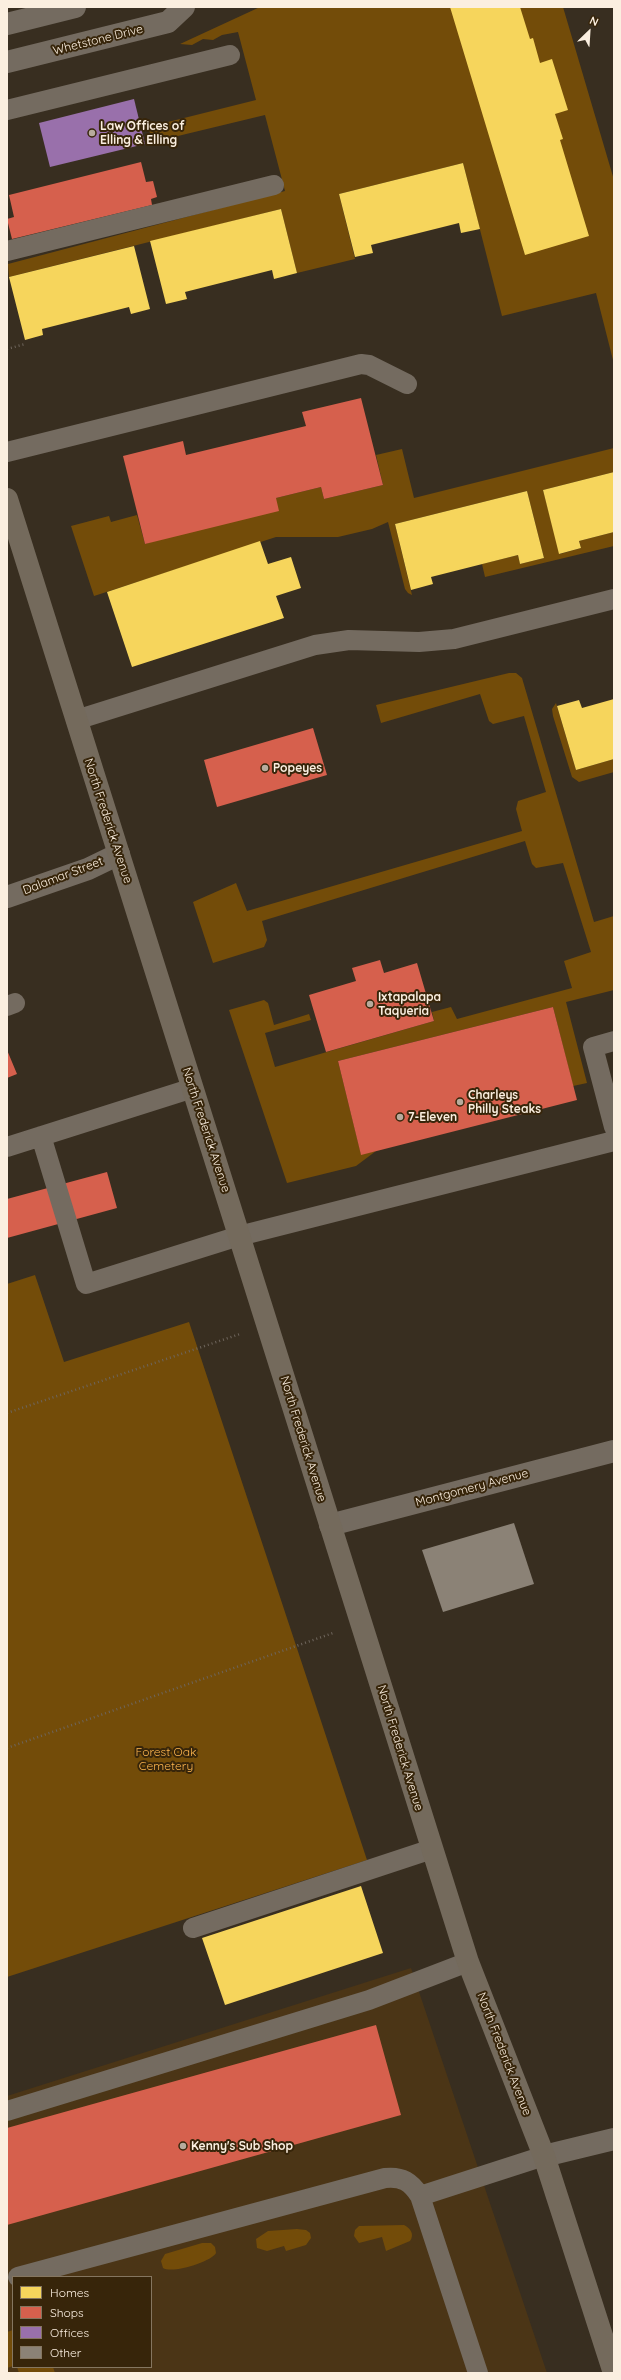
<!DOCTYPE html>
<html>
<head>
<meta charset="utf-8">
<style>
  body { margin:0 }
  #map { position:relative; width:621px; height:2380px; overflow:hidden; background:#382e20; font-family:Quicksand,sans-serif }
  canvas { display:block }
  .frame { position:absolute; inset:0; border:8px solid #fbefe0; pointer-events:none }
  .legend { position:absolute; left:12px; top:2276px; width:140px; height:92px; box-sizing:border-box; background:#37250a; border:1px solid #857660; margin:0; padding:5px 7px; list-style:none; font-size:12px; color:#fbefe0 }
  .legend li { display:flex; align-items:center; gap:8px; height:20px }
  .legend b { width:20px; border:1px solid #857660 }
  .north { position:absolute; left:569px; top:12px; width:40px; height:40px; -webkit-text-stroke:3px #37250a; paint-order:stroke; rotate:25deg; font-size:11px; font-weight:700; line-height:16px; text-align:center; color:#fbefe0 }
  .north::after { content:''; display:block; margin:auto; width:14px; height:18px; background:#fbefe0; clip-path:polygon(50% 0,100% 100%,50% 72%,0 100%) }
</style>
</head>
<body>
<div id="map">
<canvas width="621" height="2380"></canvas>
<div class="frame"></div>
<ul class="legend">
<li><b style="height:11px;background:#f6d55c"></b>Homes</li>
<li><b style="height:11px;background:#d6604d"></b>Shops</li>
<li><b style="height:11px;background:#9970ab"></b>Offices</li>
<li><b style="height:11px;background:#8b8276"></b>Other</li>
</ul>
<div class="north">N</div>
</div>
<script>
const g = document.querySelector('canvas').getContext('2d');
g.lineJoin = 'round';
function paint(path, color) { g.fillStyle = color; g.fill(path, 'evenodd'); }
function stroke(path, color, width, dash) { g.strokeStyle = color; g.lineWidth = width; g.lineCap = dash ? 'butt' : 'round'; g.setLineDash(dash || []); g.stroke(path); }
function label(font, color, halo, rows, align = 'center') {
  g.font = font + ' Quicksand,sans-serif'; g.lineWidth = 4; g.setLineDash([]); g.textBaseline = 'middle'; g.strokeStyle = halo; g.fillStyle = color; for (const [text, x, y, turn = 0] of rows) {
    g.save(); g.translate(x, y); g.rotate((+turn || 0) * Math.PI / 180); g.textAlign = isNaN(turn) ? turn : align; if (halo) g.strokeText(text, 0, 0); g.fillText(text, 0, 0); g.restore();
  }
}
paint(new Path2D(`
  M 411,1968 L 547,2373 L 7,2373 L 7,2096 ZM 13,2277 L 151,2277 L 151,2367 L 13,2367 Z`), '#4b3516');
paint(new Path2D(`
  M 260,7 L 563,7 L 614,180 L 614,364 L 596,293 L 502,316 L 463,163 L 339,194 L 355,259 L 297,273 L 281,209 L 9,277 L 8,264 L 285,191 L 265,115 L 153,142 L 148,127 L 256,100 L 238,32 L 222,35 L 213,40 L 203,39 L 192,45 L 180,44 Z
  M 614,448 L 614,472 L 543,490 L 560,554 L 581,548 L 579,541 L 614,532 L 614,546 L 485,577 L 482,564 L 518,555 L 520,564 L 544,558 L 527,491 L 395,524 L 412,595 L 408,593 L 405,589 L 388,522 L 372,529 L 338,537 L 276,537 L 94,596 L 71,526 L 109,516 L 111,522 L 137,515 L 145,544 L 276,498 L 321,487 L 324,499 L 383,485 L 376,455 L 402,449 L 414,498 Z
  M 509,673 L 516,673 L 522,678 L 594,922 L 614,916 L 614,990 L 566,1002 L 587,1083 L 573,1086 L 553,1007 L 338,1061 L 361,1154 L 376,1151 L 356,1166 L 287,1183 L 229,1010 L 264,1000 L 268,1003 L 274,1025 L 309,1014 L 311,1020 L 265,1033 L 275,1067 L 434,1021 L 432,1012 L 451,1007 L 457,1019 L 572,988 L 564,961 L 591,952 L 563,863 L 536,868 L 532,864 L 525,841 L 262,921 L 267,940 L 264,947 L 213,963 L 193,902 L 236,883 L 247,911 L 522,831 L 516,809 L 518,801 L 546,792 L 524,716 L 493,724 L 489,721 L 480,694 L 381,723 L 376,705 Z
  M 556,703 L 576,770 L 614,759 L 614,772 L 579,782 L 572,777 L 553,716 L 552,709 Z
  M 35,1275 L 64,1362 L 189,1322 L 367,1860 L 7,1977 L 7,1284 Z
  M 404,2225 C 410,2228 415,2234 410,2241 L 386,2251 L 382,2237 L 359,2243 L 354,2236 L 355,2230 L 359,2226 Z
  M 297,2229 L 306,2230 L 310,2233 L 311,2238 L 306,2245 L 286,2251 L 284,2246 L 267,2251 L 257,2248 L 256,2239 L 268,2231 Z
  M 202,2243 L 211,2243 L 215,2247 L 216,2253 C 211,2262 172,2274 163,2268 L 161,2261 L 165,2254 Z
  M 13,2330 L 13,2366 L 7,2368 L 7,2332 Z
  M 17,2367 L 53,2367 L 55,2373 L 19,2373 Z`), '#734c09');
paint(new Path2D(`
  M 450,7 L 520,7 L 530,39 L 533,38 L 540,63 L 552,59 L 568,110 L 555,114 L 563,139 L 560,140 L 589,236 L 525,255 Z
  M 463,163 L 480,229 L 461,233 L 459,223 L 371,245 L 373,253 L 355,257 L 339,194 Z
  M 281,209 L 297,273 L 274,279 L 272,270 L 185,292 L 187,299 L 166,304 L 150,241 Z
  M 134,246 L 150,309 L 131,314 L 129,307 L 42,329 L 43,335 L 25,340 L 9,277 Z
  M 614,472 L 614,532 L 579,541 L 581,548 L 559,554 L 543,490 Z
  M 527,491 L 544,558 L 520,564 L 518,555 L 431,577 L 433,584 L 411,590 L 395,524 Z
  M 260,541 L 268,564 L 291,557 L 301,588 L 276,596 L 284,618 L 132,667 L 107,592 Z
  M 614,699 L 614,759 L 576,770 L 557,706 L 579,700 L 582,708 Z
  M 361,1886 L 383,1953 L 225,2005 L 202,1938 Z`), '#f6d55c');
paint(new Path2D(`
  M 141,162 L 146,182 L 153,181 L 157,197 L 151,199 L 152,205 L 12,239 L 7,219 L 14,217 L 9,195 Z
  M 361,398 L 383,485 L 324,499 L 321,487 L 276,498 L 279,511 L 145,544 L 123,456 L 183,441 L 186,455 L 306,426 L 302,412 Z
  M 313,728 L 327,775 L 217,807 L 204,760 Z
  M 380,960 L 384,973 L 417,963 L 434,1021 L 326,1052 L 309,995 L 356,981 L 352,968 Z
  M 553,1007 L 577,1100 L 361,1155 L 338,1061 Z
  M 7,1050 L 17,1074 L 7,1078 Z
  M 107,1172 L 117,1208 L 7,1238 L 7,1199 Z
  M 376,2025 L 401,2115 L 7,2225 L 7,2128 Z`), '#d6604d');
paint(new Path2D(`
  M 134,99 L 145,144 L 50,167 L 39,123 Z`), '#9970ab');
paint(new Path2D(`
  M 514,1523 L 534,1584 L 443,1612 L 422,1550 Z`), '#8b8276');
stroke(new Path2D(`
  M 7,349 L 25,344
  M 7,1413 L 240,1334
  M 7,1748 L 333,1633`), '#6e655c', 2.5, [1, 3]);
stroke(new Path2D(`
  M 7,110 L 230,55
  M 7,251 L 274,185
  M 7,452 L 361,364 L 369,365 L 407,384
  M 76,720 L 315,645 L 349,640 L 419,642 L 454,639 L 614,599
  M 7,1006 L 15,1003
  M 614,1041 L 593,1047 L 614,1127
  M 41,1136 L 86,1284 L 239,1236 L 614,1141
  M 7,1147 L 193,1088
  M 193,1928 L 432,1849
  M 7,2111 L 369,2000 L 468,1962
  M 420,2196 L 544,2156
  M 18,2277 L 385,2178 C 402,2176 411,2182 420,2196 L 478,2373`), '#746b60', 20);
stroke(new Path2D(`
  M 7,24 L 75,7
  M 7,62 L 168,22 L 184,7
  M 7,897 L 88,869 L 119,854
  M 330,1525 L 614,1451
  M 544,2156 L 614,2139`), '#746b60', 22);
stroke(new Path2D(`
  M 7,499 L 468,1962 L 544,2156 L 614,2373`), '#746a5c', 22);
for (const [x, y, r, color] of [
  [92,133,4,"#b7ab9d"],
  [265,768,4,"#b7ab9d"],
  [370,1004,4,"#b7ab9d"],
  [460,1102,4,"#b7ab9d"],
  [400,1117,4,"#b7ab9d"],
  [183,2146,4,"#b7ab9d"]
]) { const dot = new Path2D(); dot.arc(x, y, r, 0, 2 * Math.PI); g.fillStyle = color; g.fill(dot); stroke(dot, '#37250a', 1.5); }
label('12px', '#fbefe0', '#37250a', [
  ["Whetstone Drive",98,40,-14],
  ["North Frederick Avenue",108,821,72],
  ["Dalamar Street",63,876,-21],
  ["North Frederick Avenue",206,1130,72],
  ["North Frederick Avenue",303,1439,73],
  ["Montgomery Avenue",472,1488,-15],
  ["North Frederick Avenue",400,1748,73],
  ["North Frederick Avenue",504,2054,69]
]);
label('bold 12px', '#fbefe0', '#37250a', [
  ["Law Offices of",100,126],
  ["Elling & Elling",100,140],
  ["Popeyes",273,768],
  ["Ixtapalapa",378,997],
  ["Taqueria",378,1011],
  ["Charleys",468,1095],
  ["Philly Steaks",468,1109],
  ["7-Eleven",408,1117],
  ["Kenny's Sub Shop",191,2146]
], 'left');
label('12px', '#feb64f', '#37250a', [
  ["Forest Oak",166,1752],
  ["Cemetery",166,1766]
]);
</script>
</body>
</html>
